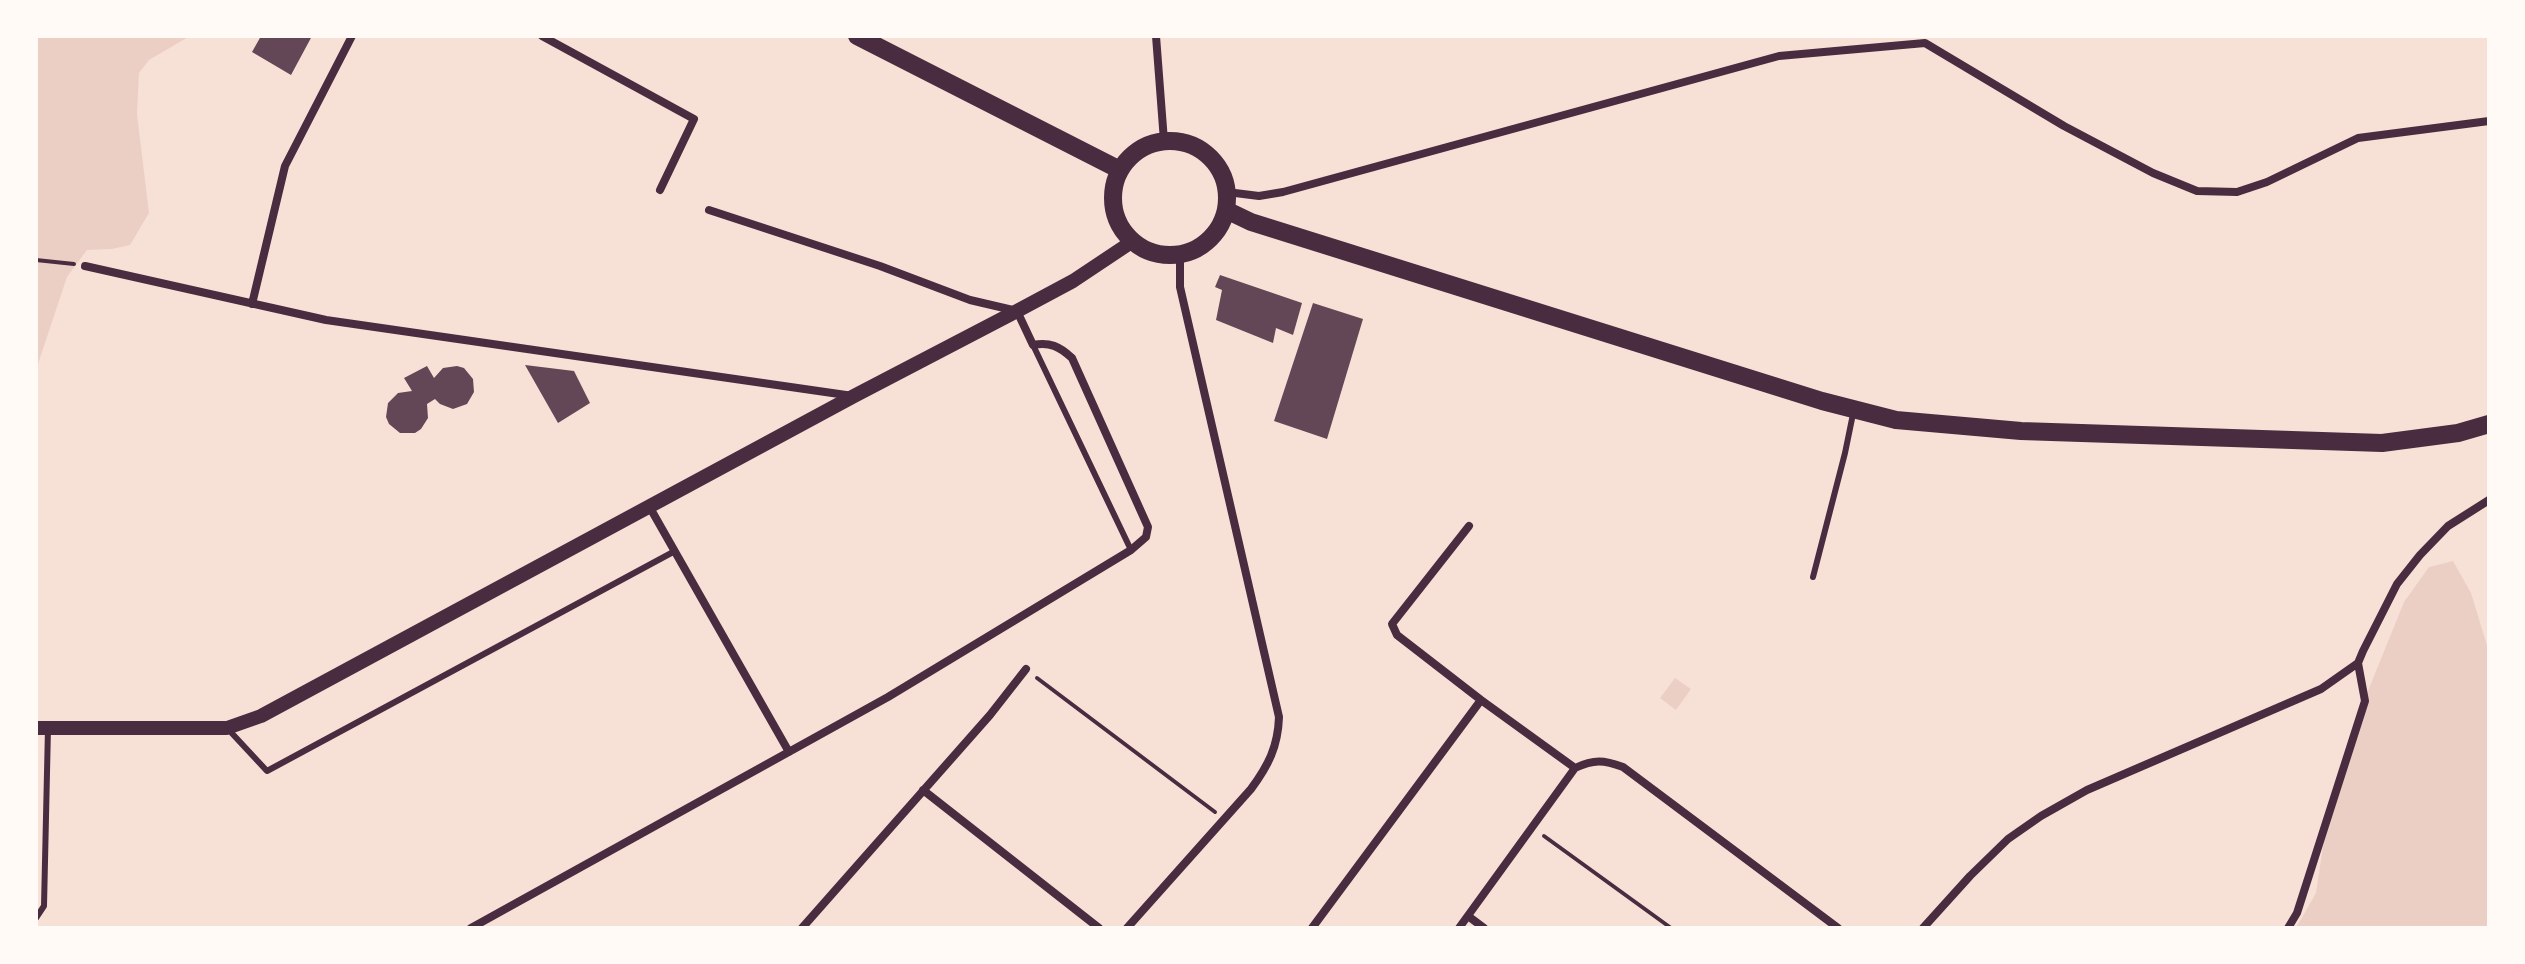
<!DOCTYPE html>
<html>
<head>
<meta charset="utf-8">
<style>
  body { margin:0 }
  #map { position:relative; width:2525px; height:964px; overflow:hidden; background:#f7e1d7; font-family:Commissioner,sans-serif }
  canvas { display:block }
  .frame { position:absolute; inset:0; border:38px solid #fffaf5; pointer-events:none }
</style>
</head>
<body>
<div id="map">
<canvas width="2525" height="964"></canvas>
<div class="frame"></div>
</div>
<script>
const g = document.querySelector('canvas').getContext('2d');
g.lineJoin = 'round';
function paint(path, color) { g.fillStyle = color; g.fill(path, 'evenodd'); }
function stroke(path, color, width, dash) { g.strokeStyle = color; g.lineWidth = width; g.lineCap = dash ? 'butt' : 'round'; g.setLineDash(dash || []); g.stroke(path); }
paint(new Path2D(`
  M 36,36 L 190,36 L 149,60 L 139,73 L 137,114 L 149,213 L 130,245 L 112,249 L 87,250 L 67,277 L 36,370 Z
  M 2453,561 L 2471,593 L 2489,652 L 2489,928 L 2296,928 L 2316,893 L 2325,833 L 2359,713 L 2404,602 L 2429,567 Z
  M 1675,678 L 1691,689 L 1676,710 L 1660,698 Z`), '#ebcfc5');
paint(new Path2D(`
  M 261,36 L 312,36 L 291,75 L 252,52 Z
  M 1220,275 L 1302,303 L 1293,335 L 1276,328 L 1273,343 L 1216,320 L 1222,290 L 1215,287 Z
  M 1313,303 L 1363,319 L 1327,439 L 1274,421 Z
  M 525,365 L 574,371 L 590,403 L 558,423 Z
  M 427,366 L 434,378 L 443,368 L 457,366 L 464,368 L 473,379 L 474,392 L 467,404 L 453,409 L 440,404 L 435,399 L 427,404 L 428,418 L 421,429 L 415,433 L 400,433 L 389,424 L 386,417 L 388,403 L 398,393 L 412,391 L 404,378 Z`), '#644757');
stroke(new Path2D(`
  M 36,260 L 74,264
  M 1037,678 L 1215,812
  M 1544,836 L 1671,928`), '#4a2c40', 4);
stroke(new Path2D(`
  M 1033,345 L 1131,550
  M 1813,577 L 1845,453 L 1853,414
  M 227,728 L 267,771 L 675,551
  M 36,918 L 44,906 L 48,728`), '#4a2c40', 6);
stroke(new Path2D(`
  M 542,36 L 694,119 L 660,190
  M 1156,36 L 1164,141
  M 1227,192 L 1259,196 L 1283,192 L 1779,56 L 1925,43 L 2064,126 L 2153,173 L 2197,191 L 2237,192 L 2267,182 L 2358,138 L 2489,121
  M 85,266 L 326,320 L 853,396
  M 252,304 L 285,166 L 352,36
  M 649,506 L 789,752
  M 1469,526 L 1392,624 L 1397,635 L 1481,700 L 1575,768
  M 923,790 L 1099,928
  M 1468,916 L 1484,928
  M 471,928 L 888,697 L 1131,550 L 1146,537 L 1148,527 L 1072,358 C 1059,346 1050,342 1033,345 L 1017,311 L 970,300 L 880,266 L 709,210
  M 802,928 L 990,715 L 1026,669
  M 1127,928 L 1251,789 C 1268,766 1278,747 1279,717 L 1180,287 L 1180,254
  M 1312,928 L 1481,700
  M 1459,928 L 1575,768 C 1594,759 1604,760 1623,767 L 1838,928
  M 1923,928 L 1970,876 L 2008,839 L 2041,816 L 2087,790 L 2321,689 L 2358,663
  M 2288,928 L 2297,913 L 2365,701 L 2358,663 L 2363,651 L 2397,584 L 2420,555 L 2448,526 L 2489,500`), '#4a2c40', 8);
stroke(new Path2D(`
  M 36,728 L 227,728 L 261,716 L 854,396 L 1017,311 L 1073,281 L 1133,241`), '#4a2c40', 14);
stroke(new Path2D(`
  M 857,36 L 1120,170
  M1113 198a57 57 0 1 1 114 0a57 57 0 1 1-114 0Z
  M 1226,210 L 1251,222 L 1822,401 L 1896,420 L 2021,431 L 2382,443 L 2458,433 L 2489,424`), '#4a2c40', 18);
</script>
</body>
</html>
